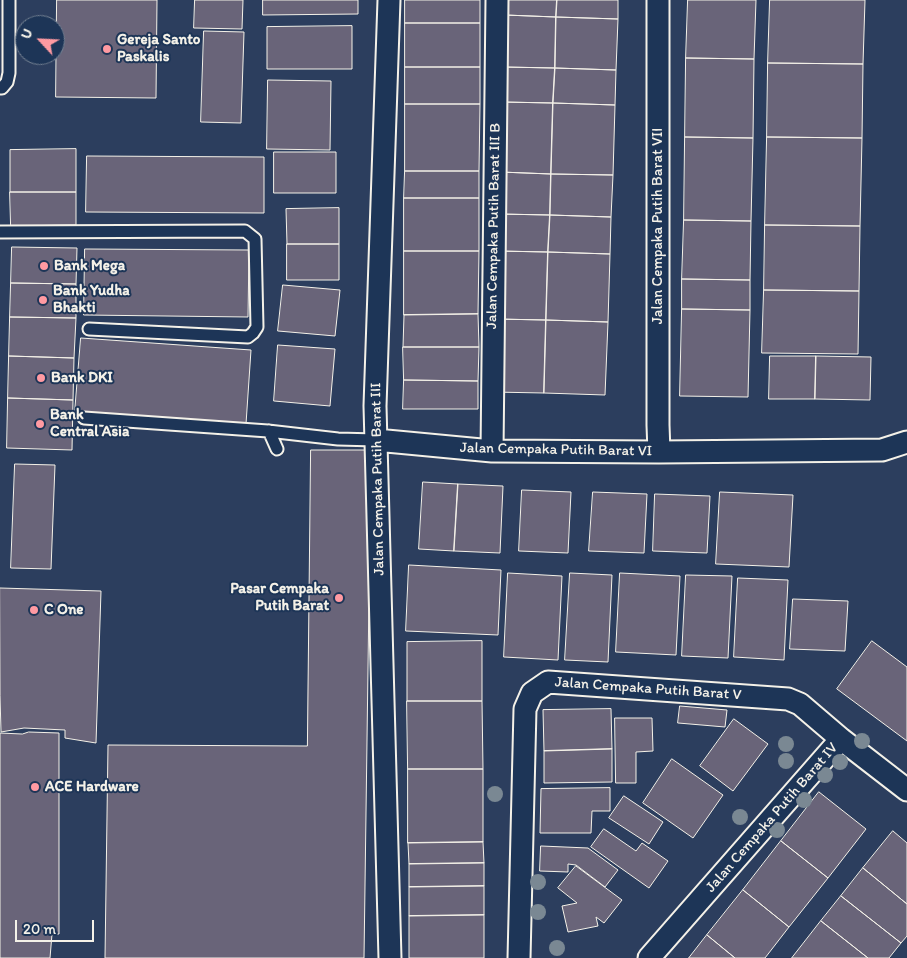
<!DOCTYPE html>
<html>
<head>
<meta charset="utf-8">
<style>
  body { margin:0 }
  #map { position:relative; width:907px; height:958px; overflow:hidden; background:#2c3e5e; font-family:Itim,sans-serif }
  canvas { display:block }
  .north { position:absolute; left:15px; top:15px; width:50px; height:50px; box-sizing:border-box; background:#1d3557; border:1px solid #738091; border-radius:50%; rotate:295deg; font-size:14px; font-weight:700; line-height:20px; text-align:center; color:#f4f1e8 }
  .north::after { content:''; display:block; margin:auto; width:18px; height:22px; background:#ff9aa2; clip-path:polygon(50% 0,100% 100%,50% 72%,0 100%) }
  .scale { position:absolute; left:15px; top:920px; width:79px; height:22px; box-sizing:border-box; border:2px solid #f4f1e8; border-top:0; padding-left:6px; font-size:15px; line-height:18px; white-space:nowrap; color:#f4f1e8; -webkit-text-stroke:4px #1d3557; paint-order:stroke }
</style>
</head>
<body>
<div id="map">
<canvas width="907" height="958"></canvas>
<div class="north">U</div>
<div class="scale">20 m</div>
</div>
<script>
const g = document.querySelector('canvas').getContext('2d');
g.lineJoin = 'round';
function paint(path, color) { g.fillStyle = color; g.fill(path, 'evenodd'); }
function stroke(path, color, width, dash) { g.strokeStyle = color; g.lineWidth = width; g.lineCap = dash ? 'butt' : 'round'; g.setLineDash(dash || []); g.stroke(path); }
function label(font, color, halo, rows, align = 'center') {
  g.font = font + ' Itim,sans-serif'; g.lineWidth = 4; g.setLineDash([]); g.textBaseline = 'middle'; g.strokeStyle = halo; g.fillStyle = color; for (const [text, x, y, turn = 0] of rows) {
    g.save(); g.translate(x, y); g.rotate((+turn || 0) * Math.PI / 180); g.textAlign = isNaN(turn) ? turn : align; if (halo) g.strokeText(text, 0, 0); g.fillText(text, 0, 0); g.restore();
  }
}
const building = new Path2D(`
  M 57,0 L 157,0 L 156,98 L 56,97 Z
  M 195,0 L 243,0 L 242,29 L 194,28 Z
  M 263,0 L 358,0 L 358,14 L 263,15 Z
  M 405,0 L 480,0 L 480,23 L 405,23 Z
  M 506,0 L 557,0 L 556,17 L 505,15 Z
  M 557,0 L 618,0 L 618,19 L 556,17 Z
  M 688,0 L 756,0 L 754,59 L 686,58 Z
  M 770,0 L 865,0 L 863,64 L 768,63 Z
  M 505,15 L 556,17 L 555,68 L 503,67 Z
  M 556,17 L 618,19 L 616,70 L 555,68 Z
  M 405,23 L 480,23 L 480,67 L 405,67 Z
  M 352,26 L 352,69 L 267,69 L 267,27 Z
  M 204,31 L 244,32 L 241,123 L 201,122 Z
  M 686,58 L 754,59 L 753,138 L 685,137 Z
  M 768,63 L 863,64 L 862,138 L 767,137 Z
  M 405,67 L 480,67 L 480,104 L 405,104 Z
  M 503,67 L 555,68 L 553,103 L 502,102 Z
  M 555,68 L 616,70 L 615,105 L 553,103 Z
  M 268,80 L 331,81 L 330,150 L 267,149 Z
  M 502,102 L 553,103 L 551,174 L 500,172 Z
  M 553,103 L 615,105 L 613,175 L 551,174 Z
  M 405,104 L 480,104 L 479,171 L 405,171 Z
  M 685,137 L 753,138 L 751,221 L 684,220 Z
  M 767,137 L 862,138 L 860,226 L 765,225 Z
  M 76,149 L 76,192 L 10,192 L 10,150 Z
  M 274,152 L 336,152 L 336,193 L 274,193 Z
  M 87,156 L 264,157 L 264,213 L 86,212 Z
  M 405,171 L 479,171 L 479,198 L 404,198 Z
  M 500,172 L 551,174 L 550,215 L 498,214 Z
  M 551,174 L 613,175 L 611,217 L 550,215 Z
  M 10,192 L 76,192 L 76,225 L 11,226 Z
  M 404,198 L 479,198 L 479,251 L 404,251 Z
  M 339,208 L 339,244 L 287,244 L 286,209 Z
  M 498,214 L 550,215 L 548,252 L 497,251 Z
  M 550,215 L 611,217 L 610,254 L 548,252 Z
  M 684,220 L 751,221 L 750,280 L 682,279 Z
  M 765,225 L 860,226 L 859,291 L 764,290 Z
  M 287,244 L 339,244 L 339,280 L 287,280 Z
  M 12,247 L 77,248 L 76,284 L 11,283 Z
  M 85,249 L 249,250 L 248,317 L 84,315 Z
  M 404,251 L 479,251 L 478,314 L 404,315 Z
  M 497,251 L 548,252 L 546,320 L 495,319 Z
  M 548,252 L 610,254 L 608,322 L 546,320 Z
  M 682,279 L 750,280 L 750,310 L 682,309 Z
  M 11,283 L 76,284 L 76,318 L 10,317 Z
  M 283,285 L 340,290 L 335,336 L 278,331 Z
  M 764,290 L 859,291 L 858,354 L 762,353 Z
  M 682,309 L 750,310 L 748,397 L 680,396 Z
  M 478,314 L 479,347 L 403,347 L 404,315 Z
  M 10,317 L 76,318 L 74,358 L 9,356 Z
  M 495,319 L 546,320 L 544,393 L 492,392 Z
  M 546,320 L 608,322 L 605,395 L 544,393 Z
  M 81,338 L 251,350 L 246,424 L 75,412 Z
  M 278,345 L 335,349 L 330,406 L 274,401 Z
  M 403,347 L 479,347 L 478,381 L 404,380 Z
  M 9,356 L 74,358 L 73,400 L 8,398 Z
  M 770,356 L 816,356 L 815,399 L 769,399 Z
  M 816,356 L 871,357 L 870,400 L 815,399 Z
  M 404,380 L 478,381 L 478,409 L 403,409 Z
  M 8,398 L 73,400 L 72,450 L 7,448 Z
  M 311,450 L 371,450 L 364,958 L 105,958 L 108,745 L 307,746 Z
  M 15,464 L 55,465 L 51,569 L 11,568 Z
  M 423,482 L 458,484 L 454,551 L 419,549 Z
  M 458,484 L 503,486 L 500,553 L 454,551 Z
  M 522,490 L 571,492 L 568,553 L 519,551 Z
  M 593,492 L 647,494 L 644,553 L 589,551 Z
  M 720,492 L 793,495 L 789,567 L 716,564 Z
  M 655,494 L 710,496 L 707,553 L 653,551 Z
  M 409,565 L 501,570 L 498,635 L 406,631 Z
  M 508,573 L 562,576 L 558,660 L 504,657 Z
  M 570,573 L 612,575 L 608,662 L 565,660 Z
  M 620,573 L 680,576 L 676,655 L 616,652 Z
  M 686,575 L 732,576 L 728,658 L 682,656 Z
  M 738,578 L 788,580 L 784,660 L 734,657 Z
  M 0,588 L 101,591 L 96,743 L 65,738 L 65,730 L 24,728 L 1,732 L 0,696 Z
  M 793,599 L 848,601 L 845,651 L 790,649 Z
  M 482,641 L 482,701 L 407,701 L 407,642 Z
  M 872,641 L 907,667 L 907,741 L 837,689 Z
  M 407,701 L 482,701 L 483,769 L 408,769 Z
  M 680,706 L 727,710 L 725,727 L 678,723 Z
  M 611,709 L 612,749 L 544,751 L 543,710 Z
  M 615,718 L 652,718 L 653,751 L 636,752 L 636,783 L 616,783 Z
  M 734,719 L 768,744 L 733,791 L 700,766 Z
  M 29,732 L 59,733 L 59,934 L 52,934 L 50,958 L 0,958 L 0,733 L 22,734 Z
  M 612,749 L 612,782 L 544,783 L 544,751 Z
  M 672,759 L 723,795 L 693,838 L 643,803 Z
  M 408,769 L 483,769 L 483,842 L 408,843 Z
  M 610,788 L 610,811 L 592,811 L 591,833 L 540,833 L 541,789 Z
  M 819,792 L 866,829 L 828,878 L 781,841 Z
  M 624,796 L 663,822 L 649,844 L 609,818 Z
  M 604,829 L 636,851 L 642,843 L 668,861 L 649,888 L 591,847 Z
  M 893,831 L 907,843 L 907,904 L 863,868 Z
  M 781,841 L 828,878 L 789,927 L 743,890 Z
  M 483,842 L 484,863 L 409,864 L 408,843 Z
  M 541,846 L 588,848 L 618,870 L 605,887 L 576,865 L 568,864 L 568,872 L 540,871 Z
  M 484,863 L 484,886 L 409,887 L 409,864 Z
  M 576,866 L 622,900 L 604,923 L 596,917 L 598,926 L 568,932 L 562,906 L 577,903 L 558,888 Z
  M 863,868 L 907,904 L 907,936 L 901,943 L 841,896 Z
  M 484,886 L 484,915 L 409,916 L 409,887 Z
  M 743,890 L 789,927 L 765,958 L 735,958 L 707,935 Z
  M 841,896 L 901,943 L 889,958 L 868,958 L 821,921 Z
  M 484,915 L 484,958 L 409,958 L 409,916 Z
  M 821,921 L 868,958 L 792,958 Z
  M 707,935 L 735,958 L 689,958 Z`);
paint(building, '#696479');
stroke(building, '#f4f1e8', 1);
const lane = new Path2D(`
  M 0,88 L 2,88 L 7,82 L 9,73 L 9,0
  M 0,232 L 245,231 L 255,239 L 257,327 L 253,333 L 248,337 L 89,329
  M 84,418 L 268,431 L 338,439 L 376,440
  M 269,431 L 277,449`);
const street = new Path2D(`
  M 389,0 L 375,406 L 390,958
  M 658,0 L 658,425 L 659,452
  M 376,440 L 492,451 L 659,452 L 882,450 L 907,442
  M 492,451 L 497,0
  M 519,958 L 525,709 L 532,693 L 548,682 L 788,699 L 800,704 L 841,739 L 907,790
  M 649,958 L 841,739`);
stroke(lane, '#f4f1e8', 15);
stroke(street, '#f4f1e8', 25);
stroke(lane, '#1d3557', 11);
stroke(street, '#1d3557', 21);
g.fillStyle = '#7a8893';
for (const [x, y] of [
  [862,741],
  [786,744],
  [786,761],
  [840,762],
  [825,775],
  [495,794],
  [804,800],
  [740,817],
  [777,830],
  [538,882],
  [538,912],
  [557,948]
]) { g.beginPath(); g.arc(x, y, 8, 0, 2 * Math.PI); g.fill(); }
for (const [x, y, r, color] of [
  [107,49,5,"#ff9aa2"],
  [44,266,5,"#ff9aa2"],
  [43,300,5,"#ff9aa2"],
  [41,378,5,"#ff9aa2"],
  [40,424,5,"#ff9aa2"],
  [339,598,5,"#ff9aa2"],
  [34,610,5,"#ff9aa2"],
  [35,787,5,"#ff9aa2"]
]) { const dot = new Path2D(); dot.arc(x, y, r, 0, 2 * Math.PI); g.fillStyle = color; g.fill(dot); stroke(dot, '#1d3557', 2); }
label('bold 15px', '#f4f1e8', '#1d3557', [
  ["Gereja Santo",117,40],
  ["Paskalis",117,57],
  ["Bank Mega",54,266],
  ["Bank Yudha",53,291],
  ["Bhakti",53,308],
  ["Bank DKI",51,378],
  ["Bank",50,415],
  ["Central Asia",50,432],
  ["Pasar Cempaka",329,589,"right"],
  ["Putih Barat",329,606,"right"],
  ["C One",44,610],
  ["ACE Hardware",45,787]
], 'left');
label('15px', '#f4f1e8', '#1d3557', [
  ["Jalan Cempaka Putih Barat III B",494,226,-89],
  ["Jalan Cempaka Putih Barat VII",658,226,-90],
  ["Jalan Cempaka Putih Barat VI",556,450,1],
  ["Jalan Cempaka Putih Barat III",378,479,-91],
  ["Jalan Cempaka Putih Barat V",648,689,4],
  ["Jalan Cempaka Putih Barat IV",772,818,-49]
]);
</script>
</body>
</html>
